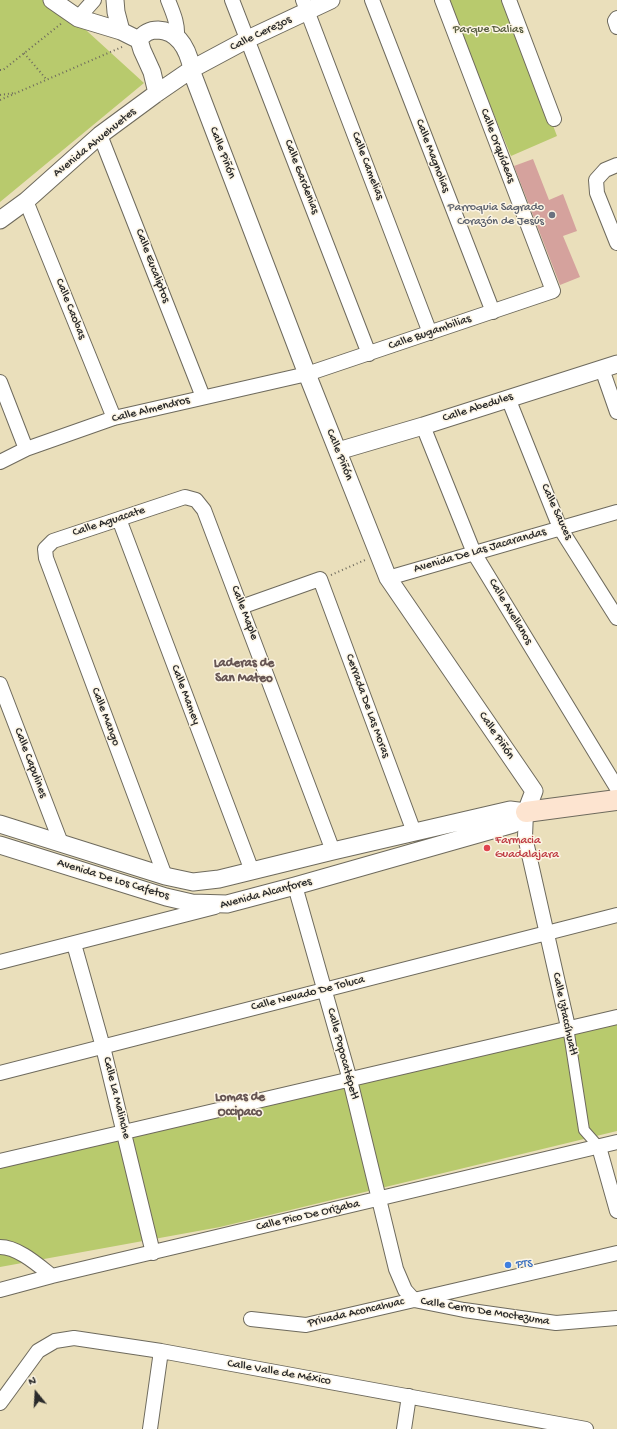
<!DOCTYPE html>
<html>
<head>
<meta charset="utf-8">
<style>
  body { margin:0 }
  #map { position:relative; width:617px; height:1429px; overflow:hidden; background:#eadfbb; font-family:"Gochi Hand",sans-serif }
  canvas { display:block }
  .north { position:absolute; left:16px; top:1373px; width:40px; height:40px; -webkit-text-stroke:3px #fcf5e5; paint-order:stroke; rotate:342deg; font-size:11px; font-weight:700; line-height:16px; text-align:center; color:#2b2b2b }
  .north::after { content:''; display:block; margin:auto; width:14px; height:18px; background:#2b2b2b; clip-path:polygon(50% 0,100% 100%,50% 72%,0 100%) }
</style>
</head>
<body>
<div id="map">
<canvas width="617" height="1429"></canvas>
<div class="north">N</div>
</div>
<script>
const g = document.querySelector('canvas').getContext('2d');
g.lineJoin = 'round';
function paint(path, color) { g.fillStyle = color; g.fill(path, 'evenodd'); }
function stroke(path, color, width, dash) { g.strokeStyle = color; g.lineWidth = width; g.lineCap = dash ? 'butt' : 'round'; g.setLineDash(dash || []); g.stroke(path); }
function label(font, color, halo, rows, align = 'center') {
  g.font = font + ' "Gochi Hand",sans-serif'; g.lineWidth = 3; g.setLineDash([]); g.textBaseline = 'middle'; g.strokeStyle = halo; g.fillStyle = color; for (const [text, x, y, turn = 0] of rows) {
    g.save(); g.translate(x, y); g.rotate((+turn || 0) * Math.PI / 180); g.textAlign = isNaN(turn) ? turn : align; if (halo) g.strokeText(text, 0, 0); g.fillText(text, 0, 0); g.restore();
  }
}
paint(new Path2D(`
  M 0,0 L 53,0 L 144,83 L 0,202 Z
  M 447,0 L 505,0 L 557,136 L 511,156 Z
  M 617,1020 L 617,1131 L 220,1227 L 0,1267 L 0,1167 Z`), '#b8ca6d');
paint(new Path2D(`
  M 533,159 L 549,200 L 563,194 L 577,231 L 563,236 L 580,277 L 560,285 L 514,166 Z`), '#d5a29d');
const pedestrian = new Path2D(`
  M 568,1027 L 584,1130 L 599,1147`);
const minor = new Path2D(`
  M 168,0 C 173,13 178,23 177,37
  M 232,0 L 369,354
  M 303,0 L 430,333
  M 372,0 L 493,312
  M 509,0 L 554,119
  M 78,18 L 94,0
  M 617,18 L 615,21 L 617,27
  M 100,135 L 203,397
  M 617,165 L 605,170 L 596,180 L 597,193 L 617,243
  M 26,201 L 114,418
  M 602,369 L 617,412
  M 0,382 L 26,449
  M 508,398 L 560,528 L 617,618
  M 423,426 L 474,553 L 617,788
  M 0,462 L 26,449 L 114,418 L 307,374 L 553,291 L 442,0
  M 119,519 L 252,871
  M 388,578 L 617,512
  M 241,607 L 320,579 L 414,832
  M 0,684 L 61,843
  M 526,812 L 525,837 L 568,1027
  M 165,876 L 46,558 L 45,549 L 53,541 L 185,497 L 196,500 L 204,510 L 333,851
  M 295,886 L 350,1080 L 396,1269 L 405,1290 L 414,1300 L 464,1310 L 556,1323 L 617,1318
  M 74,944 L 103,1047 L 153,1253
  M 0,962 L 215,907
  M 0,1073 L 617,915
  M 599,1147 L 617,1211
  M 0,1161 L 617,1017
  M 0,1247 C 18,1247 38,1265 52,1276
  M 0,1290 L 52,1276 L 617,1142
  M 251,1319 L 306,1325 L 617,1253
  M 0,1403 L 38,1351 L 55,1341 L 74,1338 L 161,1351 L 586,1429
  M 150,1429 L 161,1351
  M 404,1429 L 409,1396`);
const tertiary = new Path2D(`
  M 52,0 L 78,18 L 121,31 L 139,40
  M 115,0 L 116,12 L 121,31
  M 191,70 L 307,374 L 388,578 L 534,791 L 526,812
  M 157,93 L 152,72 L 142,50 L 139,40 C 144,33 149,30 158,30 C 179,31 188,50 192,69
  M 0,220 L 26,201 L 100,135 L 157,93 L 192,69 L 248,39 L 331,0
  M 338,451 L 423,426 L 617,364
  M 0,824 L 165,876 L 193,882 L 219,879 L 333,851 L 510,810 L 526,812
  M 0,845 L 166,897 L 192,903 L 227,904 L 295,886 L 513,824 L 526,812`);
const secondary = new Path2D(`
  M 526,812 L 617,800`);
stroke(pedestrian, '#6e6a5d', 12);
stroke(minor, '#6e6a5d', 16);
stroke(tertiary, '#6e6a5d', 19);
stroke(secondary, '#6e6a5d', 22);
stroke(new Path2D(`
  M 24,53 L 47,80
  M 0,70 L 3,70 L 62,23
  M 0,95 L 14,93
  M 0,100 L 122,47
  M 331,575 L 365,560`), '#6e6a5d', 2, [1, 3]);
stroke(pedestrian, '#fff', 10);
stroke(minor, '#fff', 14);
stroke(tertiary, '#fff', 17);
stroke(secondary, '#fde4d0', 20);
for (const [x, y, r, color] of [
  [552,215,4,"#6b7280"],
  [487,848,4,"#e0444e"],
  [508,1265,4,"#3f7fe0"]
]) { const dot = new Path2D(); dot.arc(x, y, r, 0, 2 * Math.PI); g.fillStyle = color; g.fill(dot); stroke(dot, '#fcf5e5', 1.5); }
label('12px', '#555b3f', '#fcf5e5', [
  ["Parque Dalias",488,30]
]);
label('12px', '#2b2b2b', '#fcf5e5', [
  ["Calle Cerezos",261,34,-26],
  ["Avenida Ahuehuetes",95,143,-39],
  ["Calle Orquídeas",497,146,69],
  ["Calle Piñón",222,153,69],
  ["Calle Magnolias",432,156,69],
  ["Calle Camelias",367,166,69],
  ["Calle Gardenias",301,177,69],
  ["Calle Eucaliptos",152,266,69],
  ["Calle Caobas",70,309,68],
  ["Calle Bugambilias",430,333,-19],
  ["Calle Abedules",478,408,-18],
  ["Calle Almendros",151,410,-14],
  ["Calle Piñón",339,455,68],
  ["Calle Sauces",556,512,65],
  ["Calle Aguacate",109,522,-18],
  ["Avenida De Las Jacarandas",480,551,-16],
  ["Calle Avellanos",510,612,59],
  ["Calle Maple",244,613,69],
  ["Calle Mamey",185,695,69],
  ["Cerrada De Las Moras",367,706,70],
  ["Calle Mango",105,717,69],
  ["Calle Piñón",496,736,56],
  ["Calle Capulines",30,763,69],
  ["Avenida De Los Cafetos",113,880,17],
  ["Avenida Alcanfores",266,894,-15],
  ["Calle Nevado De Toluca",308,994,-14],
  ["Calle Iztaccíhuatl",564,1014,78],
  ["Calle Popocatépetl",342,1054,75],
  ["Calle La Malinche",116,1098,76],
  ["Calle Pico De Orizaba",308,1216,-13],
  ["Calle Cerro De Moctezuma",485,1312,9],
  ["Privada Aconcahuac",356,1313,-13],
  ["Calle Valle de México",279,1373,10]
]);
label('12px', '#5b616d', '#fcf5e5', [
  ["Parroquia Sagrado",544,208],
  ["Corazón de Jesús",544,222]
], 'right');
label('12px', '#be3a42', '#fcf5e5', [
  ["Farmacia",495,841],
  ["Guadalajara",495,855]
], 'left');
label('12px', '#366cbe', '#fcf5e5', [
  ["PTS",516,1265]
], 'left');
label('bold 13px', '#665553', '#fcf5e5', [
  ["Laderas de",244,664],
  ["San Mateo",244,679],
  ["Lomas de",240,1098],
  ["Occipaco",240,1113]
]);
</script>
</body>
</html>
